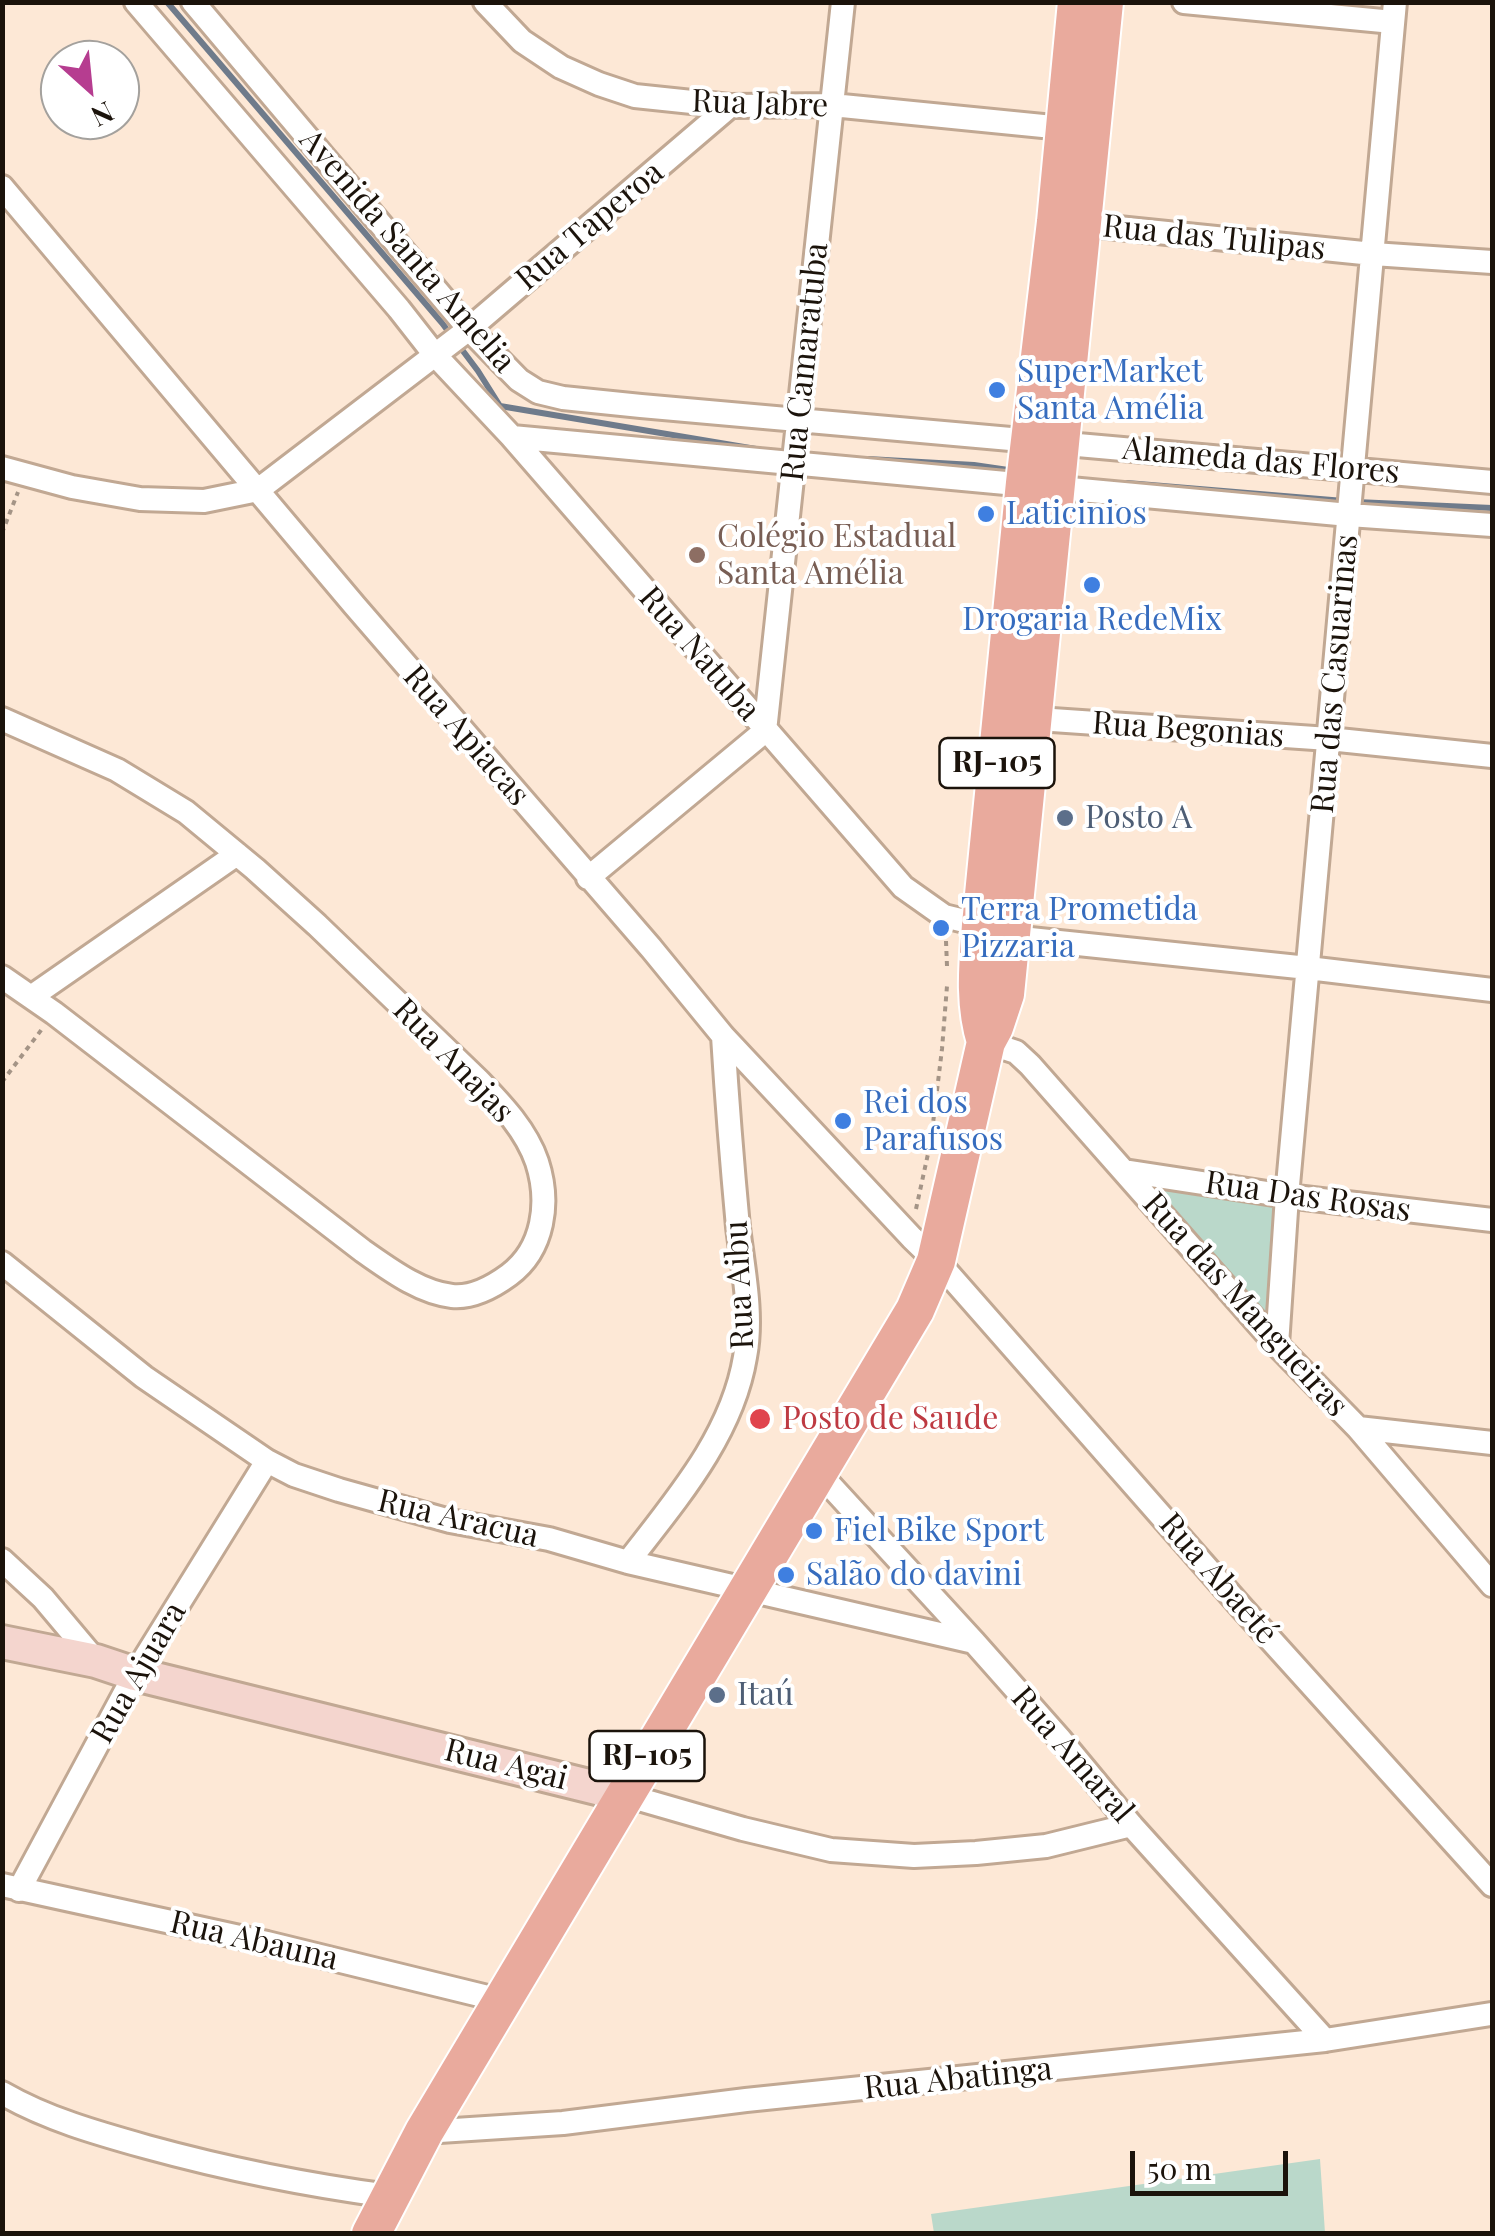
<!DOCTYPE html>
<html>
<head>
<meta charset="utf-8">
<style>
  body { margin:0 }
  #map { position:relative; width:1495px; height:2236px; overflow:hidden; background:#fde8d6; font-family:"Playfair Display",serif }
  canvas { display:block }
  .frame { position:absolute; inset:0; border:5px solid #1b130b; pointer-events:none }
  .north { position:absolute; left:40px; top:40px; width:100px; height:100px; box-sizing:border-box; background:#fff; border:2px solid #a4a19d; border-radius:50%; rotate:153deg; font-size:28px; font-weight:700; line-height:40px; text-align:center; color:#1b130b }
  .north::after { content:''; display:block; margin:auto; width:35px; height:45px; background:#b63d90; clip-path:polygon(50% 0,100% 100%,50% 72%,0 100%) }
  .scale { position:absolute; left:1130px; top:2151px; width:158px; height:45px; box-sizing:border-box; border:5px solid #1b130b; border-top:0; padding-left:12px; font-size:30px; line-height:35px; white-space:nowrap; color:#1b130b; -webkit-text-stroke:8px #fff; paint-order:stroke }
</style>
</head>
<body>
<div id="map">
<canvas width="1495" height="2236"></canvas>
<div class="frame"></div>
<div class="north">N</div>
<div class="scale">50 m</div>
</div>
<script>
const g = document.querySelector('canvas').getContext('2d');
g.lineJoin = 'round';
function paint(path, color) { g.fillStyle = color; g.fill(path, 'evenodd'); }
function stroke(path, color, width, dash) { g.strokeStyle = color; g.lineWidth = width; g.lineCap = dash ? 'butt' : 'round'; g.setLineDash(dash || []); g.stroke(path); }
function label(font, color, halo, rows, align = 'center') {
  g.font = font + ' "Playfair Display",serif'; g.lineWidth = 8; g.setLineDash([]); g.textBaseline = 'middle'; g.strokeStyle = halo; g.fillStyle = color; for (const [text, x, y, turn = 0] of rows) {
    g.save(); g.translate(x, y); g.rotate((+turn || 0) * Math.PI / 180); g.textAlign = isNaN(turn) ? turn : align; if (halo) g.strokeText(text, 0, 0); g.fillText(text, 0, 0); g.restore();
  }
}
paint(new Path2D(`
  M 1134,1182 L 1287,1199 L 1274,1343 Z
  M 1320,2159 L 1325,2233 L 934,2233 L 931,2214 Z`), '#bad8ca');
stroke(new Path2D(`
  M 167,2 L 442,323 L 478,371 L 500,406 L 756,449
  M 868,459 L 974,465 L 1015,471
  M 1127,483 L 1344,501
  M 1356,502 L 1492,508`), '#6f7b8b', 6);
const street = new Path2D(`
  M 136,2 L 399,309 L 435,355 L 512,437 L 903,887 L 944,916 L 981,925
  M 193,2 L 469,329 L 519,380 L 538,392 L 563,398 L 641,406 L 1492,482
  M 485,2 L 522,41 L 561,67 L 599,84 L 635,96 L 730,106 L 832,105 L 1063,128
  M 1184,2 L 1393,22
  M 2,187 L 355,606 L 651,948 L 723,1036 L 912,1238 L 945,1270 L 1242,1608 L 1492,1885
  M 1069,223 L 1373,254 L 1492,262
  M 512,437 L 1349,515 L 1492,525
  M 2,468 L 72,487 L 140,499 L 204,501 L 258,490 L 469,329 L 730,106
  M 1023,718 L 1329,739 L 1492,756
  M 2,719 L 117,770 L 186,812 L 255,869 L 317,925 L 479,1081 C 502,1105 526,1130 537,1162 C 550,1202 544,1249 509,1275 C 494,1286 472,1298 452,1296 C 419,1292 389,1269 363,1251 L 54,1013 L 2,977
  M 588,878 L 765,731 L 843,2
  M 1011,937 L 1308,968 L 1492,990
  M 31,997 L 237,854
  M 986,1042 L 1016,1052 L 1030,1065 L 1277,1345 L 1358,1428 L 1492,1585
  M 1124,1171 L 1287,1196 L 1492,1220
  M 2,1263 L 144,1377 L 267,1461 L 294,1475 L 339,1490 L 450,1521 L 549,1539 L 628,1562 L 974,1642
  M 1277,1345 L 1287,1196 L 1395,2
  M 1358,1428 L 1492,1443
  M 818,1472 L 974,1642 L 1059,1738 L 1131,1825 L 1325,2040
  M 2,1560 L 43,1598 L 96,1661
  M 628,1562 C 675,1501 732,1436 745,1357 C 753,1315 743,1269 738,1227 C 732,1163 727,1100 723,1036
  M 625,1795 L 743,1829 L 831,1850 L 914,1856 L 976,1853 L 1046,1846 L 1131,1825
  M 2,1885 L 267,1943 L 504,2001
  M 19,1890 L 135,1674 L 267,1461
  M 2,2093 C 47,2119 97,2133 147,2147 C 227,2169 307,2185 389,2196
  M 424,2132 L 563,2123 L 746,2100 L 1325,2040 L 1491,2014`);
const secondary = new Path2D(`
  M 2,1642 L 96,1661 L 135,1674 L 625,1795`);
const primary = new Path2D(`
  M 986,1042 C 974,1003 978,966 981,925 L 1025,483 L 1056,222 L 1077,2
  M 371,2234 L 424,2132 L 915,1310 L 936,1261 L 986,1042 L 994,1027 L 1005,994 L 1104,2`);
stroke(street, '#c1a893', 28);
stroke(secondary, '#c1a893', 38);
stroke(primary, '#fff', 42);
stroke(new Path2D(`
  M 2,533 L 18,492
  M 946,941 L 947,966
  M 2,1082 L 42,1029
  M 916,1209 L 931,1140 L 942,1049 L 947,986`), '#a49486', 4, [5, 5]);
stroke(street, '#fff', 22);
stroke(secondary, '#f4d5ce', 32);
stroke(primary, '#e9aa9d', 38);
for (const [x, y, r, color] of [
  [997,390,10,"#3f7fe0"],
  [986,514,10,"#3f7fe0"],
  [697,555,10,"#8d6e63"],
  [1092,585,10,"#3f7fe0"],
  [1065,818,10,"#5c6f8a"],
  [941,928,10,"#3f7fe0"],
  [843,1121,10,"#3f7fe0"],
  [760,1419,12,"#e0444e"],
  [814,1531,10,"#3f7fe0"],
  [786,1575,10,"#3f7fe0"],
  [717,1695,10,"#5c6f8a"]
]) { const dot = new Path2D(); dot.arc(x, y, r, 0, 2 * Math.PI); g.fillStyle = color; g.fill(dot); stroke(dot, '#fff', 4); }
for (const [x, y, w] of [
  [997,763,115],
  [647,1756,115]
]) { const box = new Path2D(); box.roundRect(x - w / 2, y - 25, w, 50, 8); g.fillStyle = '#fff'; g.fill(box); stroke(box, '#1b130b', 2.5); }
label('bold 30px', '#1b130b', null, [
  ["RJ-105",997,763],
  ["RJ-105",647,1756]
]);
label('32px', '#1b130b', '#fff', [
  ["Rua Jabre",760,104,2],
  ["Rua Taperoa",590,226,-40],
  ["Rua das Tulipas",1214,238,6],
  ["Avenida Santa Amelia",407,251,49],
  ["Rua Camaratuba",805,362,-84],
  ["Alameda das Flores",1261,461,5],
  ["Rua Natuba",699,654,49],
  ["Rua das Casuarinas",1335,674,-85],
  ["Rua Begonias",1188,730,4],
  ["Rua Apiacas",466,736,49],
  ["Rua Anajas",453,1061,46],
  ["Rua Das Rosas",1308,1197,8],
  ["Rua Aibu",740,1285,-93],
  ["Rua das Mangueiras",1245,1305,48],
  ["Rua Aracua",458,1519,13],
  ["Rua Abaeté",1218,1579,49],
  ["Rua Ajuara",139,1673,-60],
  ["Rua Amaral",1072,1755,49],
  ["Rua Agai",506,1765,14],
  ["Rua Abauna",254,1941,13],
  ["Rua Abatinga",958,2079,-6]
]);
label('32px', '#366cbe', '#fff', [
  ["SuperMarket",1017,372],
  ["Santa Amélia",1017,409],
  ["Laticinios",1006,514],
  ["Drogaria RedeMix",1092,620,"center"],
  ["Terra Prometida",961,910],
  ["Pizzaria",961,947],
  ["Rei dos",863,1103],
  ["Parafusos",863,1140],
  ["Fiel Bike Sport",834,1531],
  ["Salão do davini",806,1575]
], 'left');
label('32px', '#785e54', '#fff', [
  ["Colégio Estadual",717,537],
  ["Santa Amélia",717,574]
], 'left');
label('32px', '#4e5e75', '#fff', [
  ["Posto A",1085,818],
  ["Itaú",737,1695]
], 'left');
label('32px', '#be3a42', '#fff', [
  ["Posto de Saude",782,1419]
], 'left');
</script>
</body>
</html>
